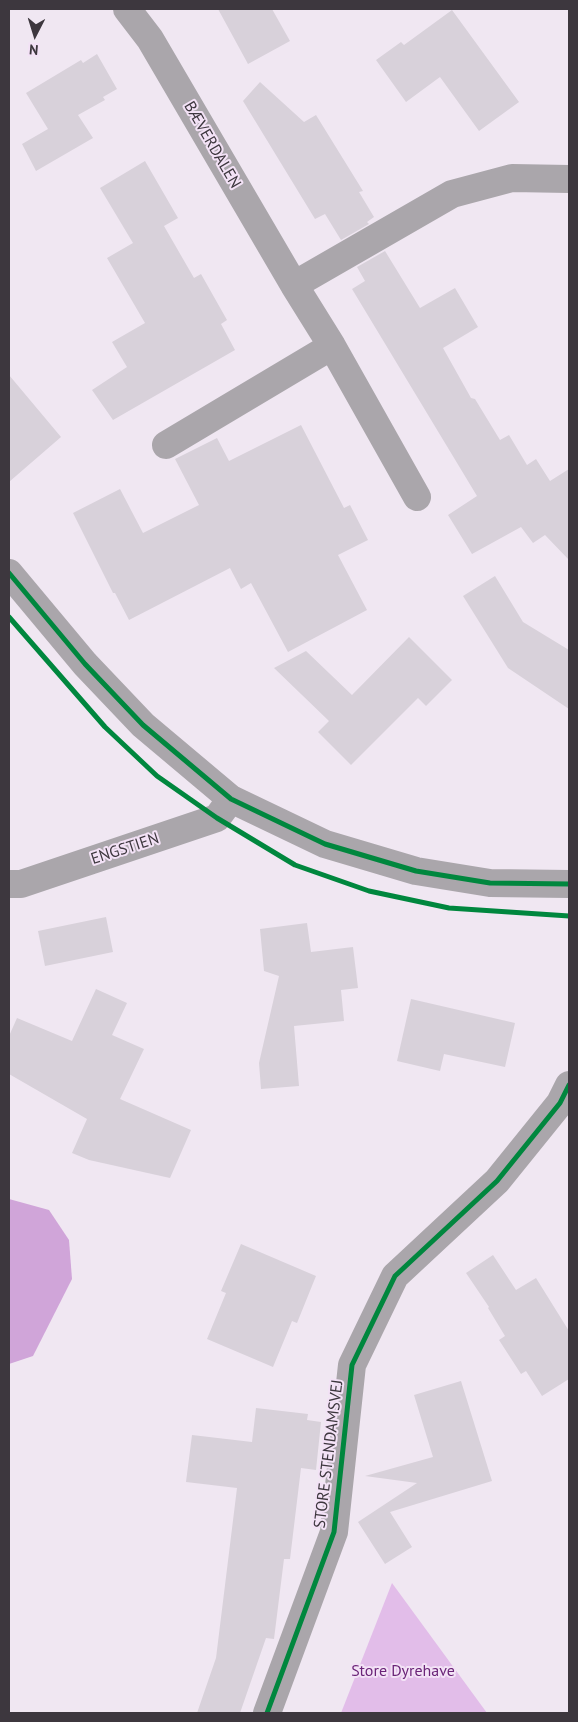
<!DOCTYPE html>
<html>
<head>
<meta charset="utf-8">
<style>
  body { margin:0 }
  #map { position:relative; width:578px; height:1722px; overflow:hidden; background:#f0e7f2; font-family:"PT Sans",sans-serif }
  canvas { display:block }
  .frame { position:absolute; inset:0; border:10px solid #3d373e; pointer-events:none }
  .north { position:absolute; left:10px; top:10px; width:50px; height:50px; -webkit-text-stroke:4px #f3e2f6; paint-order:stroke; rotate:185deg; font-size:14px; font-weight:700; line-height:20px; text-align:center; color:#3d373e }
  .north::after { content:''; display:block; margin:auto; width:18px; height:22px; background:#3d373e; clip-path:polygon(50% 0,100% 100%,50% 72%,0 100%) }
</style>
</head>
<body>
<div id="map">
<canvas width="578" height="1722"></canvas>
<div class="frame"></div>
<div class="north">N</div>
</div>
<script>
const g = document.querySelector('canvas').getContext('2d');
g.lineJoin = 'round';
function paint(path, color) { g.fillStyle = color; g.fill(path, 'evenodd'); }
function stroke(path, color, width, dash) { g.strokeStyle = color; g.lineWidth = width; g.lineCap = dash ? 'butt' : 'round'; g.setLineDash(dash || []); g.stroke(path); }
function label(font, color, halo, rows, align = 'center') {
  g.font = font + ' "PT Sans",sans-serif'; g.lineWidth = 4; g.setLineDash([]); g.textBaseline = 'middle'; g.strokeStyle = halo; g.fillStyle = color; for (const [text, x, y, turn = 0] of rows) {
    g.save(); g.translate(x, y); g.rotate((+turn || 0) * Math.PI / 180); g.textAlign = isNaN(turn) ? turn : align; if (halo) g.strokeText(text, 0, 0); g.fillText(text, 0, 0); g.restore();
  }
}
paint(new Path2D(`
  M 392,1583 L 487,1713 L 341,1713 Z`), '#e2bde9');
paint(new Path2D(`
  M 9,1199 L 49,1210 L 69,1240 L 72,1279 L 33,1356 L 9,1364 Z`), '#d0a5d9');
paint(new Path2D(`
  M 218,9 L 272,9 L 290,41 L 248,64 Z
  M 452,10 L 519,102 L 479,131 L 440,77 L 406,102 L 376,60 L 401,42 L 404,45 Z
  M 97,54 L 117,89 L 103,97 L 105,100 L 78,115 L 93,138 L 36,171 L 22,144 L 48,129 L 26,93 L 81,60 L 83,63 Z
  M 260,82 L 304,122 L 316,115 L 363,191 L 359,192 L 374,217 L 367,222 L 369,224 L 341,240 L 325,214 L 315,219 L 243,101 Z
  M 145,161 L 178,218 L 164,226 L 194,278 L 201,274 L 227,320 L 221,324 L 235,350 L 113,420 L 92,390 L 127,367 L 112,342 L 145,323 L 107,258 L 133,243 L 100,188 Z
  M 385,251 L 420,308 L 455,288 L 478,327 L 443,348 L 471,398 L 475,399 L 500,440 L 509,435 L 527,465 L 536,459 L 550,481 L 569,469 L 569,560 L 545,535 L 533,543 L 521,527 L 472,554 L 448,515 L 477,496 L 352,289 L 365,281 L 357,267 Z
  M 9,375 L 61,437 L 9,482 Z
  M 301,425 L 344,508 L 350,505 L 368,540 L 338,555 L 367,610 L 288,652 L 251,583 L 241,589 L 230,568 L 129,620 L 115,593 L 113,593 L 73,513 L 120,489 L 143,533 L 199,505 L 175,459 L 217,438 L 229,461 Z
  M 495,576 L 523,622 L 569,650 L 569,709 L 508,668 L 463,596 Z
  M 409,637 L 452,680 L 426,706 L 418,698 L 351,765 L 318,732 L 329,721 L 274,668 L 306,651 L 352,695 Z
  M 106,917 L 113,952 L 45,966 L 38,931 Z
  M 307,923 L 311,952 L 353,947 L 358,988 L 341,990 L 344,1021 L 294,1026 L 299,1086 L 261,1089 L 259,1063 L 279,976 L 264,971 L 260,929 Z
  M 96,989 L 127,1003 L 112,1035 L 144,1049 L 120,1099 L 191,1130 L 170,1178 L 89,1160 L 72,1153 L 87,1119 L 9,1074 L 9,1036 L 17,1018 L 72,1041 Z
  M 411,999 L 515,1023 L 505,1067 L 444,1054 L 440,1071 L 397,1061 Z
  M 241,1244 L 316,1276 L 297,1323 L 292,1321 L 273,1367 L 207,1339 L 226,1293 L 221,1291 Z
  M 493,1255 L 516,1290 L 536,1278 L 569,1331 L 569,1379 L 542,1396 L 526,1371 L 521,1374 L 499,1340 L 505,1336 L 488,1308 L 489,1307 L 466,1273 Z
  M 461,1381 L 492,1481 L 390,1512 L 412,1547 L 385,1564 L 358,1522 L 417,1483 L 365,1476 L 433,1457 L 414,1395 Z
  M 256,1408 L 308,1414 L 307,1420 L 321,1422 L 316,1470 L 301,1468 L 290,1559 L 284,1559 L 274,1639 L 266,1638 L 240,1713 L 197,1713 L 216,1658 L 237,1488 L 186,1482 L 192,1435 L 252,1442 Z`), '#d8d1da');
stroke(new Path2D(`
  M 127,9 L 150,39 L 294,285 L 332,346 L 417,497
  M 294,285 L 452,194 L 512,178 L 569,179
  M 166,445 L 332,346
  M 9,884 L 21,884 L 217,818 L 231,799
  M 267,1713 L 334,1532 L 352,1365 L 395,1276 L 497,1181 L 560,1103 L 569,1085`), '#aaa6ab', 28);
stroke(new Path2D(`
  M 9,573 L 85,664 L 143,725 L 231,799 L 325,844 L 416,871 L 490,883 L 569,884`), '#aaa6ab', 28);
stroke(new Path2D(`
  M 9,573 L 85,664 L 143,725 L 231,799 L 325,844 L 416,871 L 490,883 L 569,884
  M 9,617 L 105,727 L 157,776 L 217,818 L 295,865 L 369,891 L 449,908 L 569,916
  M 267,1713 L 334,1532 L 352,1365 L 395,1276 L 497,1181 L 560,1103 L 569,1085`), '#00873e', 5);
label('16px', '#3d373e', '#f3e2f6', [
  ["BÆVERDALEN",212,145,60],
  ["ENGSTIEN",125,849,-18],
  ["STORE STENDAMSVEJ",329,1454,-83]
]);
label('16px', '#6b2578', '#f3e2f6', [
  ["Store Dyrehave",403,1671]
]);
</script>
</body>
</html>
